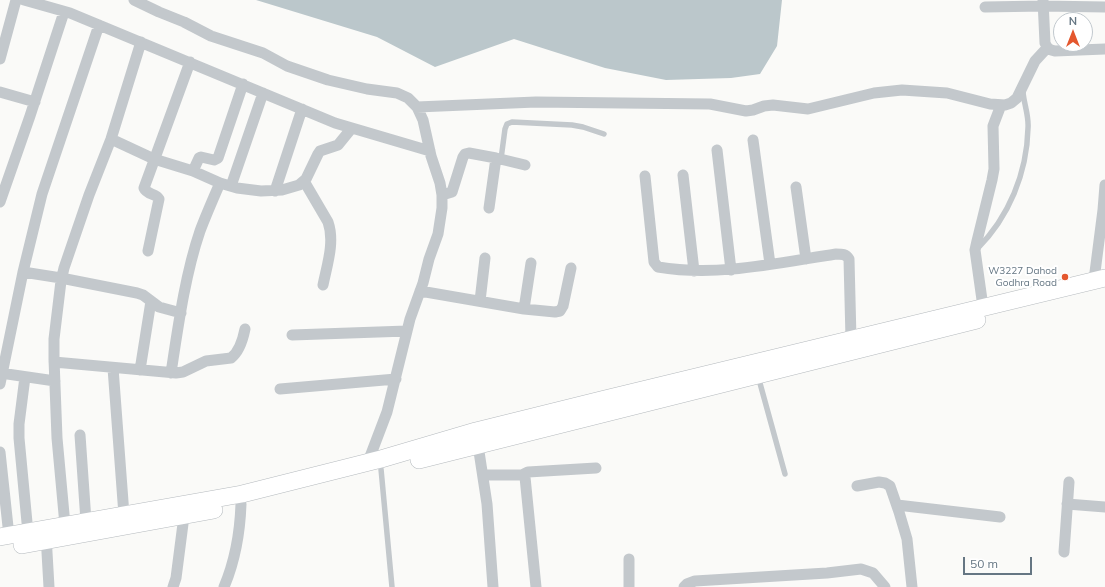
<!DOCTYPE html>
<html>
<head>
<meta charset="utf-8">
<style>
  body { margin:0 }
  #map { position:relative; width:1105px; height:587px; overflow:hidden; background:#fafaf8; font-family:Mulish,sans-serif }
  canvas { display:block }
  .north { position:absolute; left:1053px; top:12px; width:40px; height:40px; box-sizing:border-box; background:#fff; border:1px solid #c1c8cd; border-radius:50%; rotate:0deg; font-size:11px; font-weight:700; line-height:16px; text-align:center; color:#657683 }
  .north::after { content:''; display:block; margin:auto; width:14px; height:18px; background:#e4572e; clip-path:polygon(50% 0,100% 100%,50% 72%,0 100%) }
  .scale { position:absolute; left:963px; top:557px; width:69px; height:18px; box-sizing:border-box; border:2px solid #657683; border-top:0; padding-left:5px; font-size:12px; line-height:14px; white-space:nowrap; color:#657683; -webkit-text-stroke:3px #fff; paint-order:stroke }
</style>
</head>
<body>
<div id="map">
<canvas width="1105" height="587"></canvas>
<div class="north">N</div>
<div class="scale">50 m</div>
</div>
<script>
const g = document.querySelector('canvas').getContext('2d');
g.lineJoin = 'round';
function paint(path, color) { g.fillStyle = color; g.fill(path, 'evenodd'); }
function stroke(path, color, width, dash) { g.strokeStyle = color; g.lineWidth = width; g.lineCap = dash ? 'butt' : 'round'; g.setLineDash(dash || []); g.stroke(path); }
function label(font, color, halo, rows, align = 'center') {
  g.font = font + ' Mulish,sans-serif'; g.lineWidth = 4; g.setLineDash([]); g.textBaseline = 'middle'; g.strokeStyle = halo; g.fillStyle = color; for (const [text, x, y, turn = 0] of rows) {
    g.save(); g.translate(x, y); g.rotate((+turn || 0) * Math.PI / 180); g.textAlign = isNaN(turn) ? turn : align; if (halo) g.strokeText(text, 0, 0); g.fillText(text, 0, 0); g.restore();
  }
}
paint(new Path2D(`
  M 256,0 L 782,0 L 777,46 L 760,74 L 731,78 L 666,80 L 605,68 L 514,39 L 435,67 L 377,37 Z`), '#bbc7cb');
const primary = new Path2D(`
  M 419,460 L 977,320
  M 0,537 L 242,494 L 381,459 L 476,431 L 605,399 L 1105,278
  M 22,545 L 214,510`);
stroke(primary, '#b5babe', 18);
stroke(new Path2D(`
  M 501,159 L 505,129 L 507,124 L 512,122 L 572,125 L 583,127 L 604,134
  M 977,249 C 1009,217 1027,173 1028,128 C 1029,116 1024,104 1023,92
  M 758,376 L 785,474
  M 381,469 L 392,587`), '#c3c8cc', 5.5);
stroke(new Path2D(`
  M 24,0 L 70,13 L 335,123 L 430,151
  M 134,0 L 159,12 L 184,22 L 211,36 L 263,53 L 287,66 L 328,80 L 367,89 L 397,93 L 408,98 L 417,107 L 423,120 L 431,156 L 440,183 L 442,195 L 442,208 L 438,234 L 429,259 L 423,283 L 410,319 L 387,412 L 368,462
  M 1043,0 L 1045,43 C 1047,48 1049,50 1055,51 L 1105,49
  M 985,7 L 1043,6 L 1105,7
  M 0,59 L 16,0
  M 0,92 L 35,102
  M 417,107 L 536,102 L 710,104 L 746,111 L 753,110 L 764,106 L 773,105 L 808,109 L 874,93 L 902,90 L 947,93 L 990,104 L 1005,105 L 1011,103 L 1017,98 L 1035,61 L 1047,48
  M 111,139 L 154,159 L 193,171 L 220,183 L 237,188 L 261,191 L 282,190 L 299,185 L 306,179 L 318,154 L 320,151 L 338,145 L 351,129
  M 753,140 L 770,264
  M 717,150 L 731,270
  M 193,171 L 199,158 L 201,157 L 214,160 L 218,158 L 243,84
  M 683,175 L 694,271
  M 645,176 L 654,262 L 658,267 C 718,277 777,263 836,254 C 842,254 846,254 849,259 L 851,339
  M 304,181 L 328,222 C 335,242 327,265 323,285
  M 231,186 L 263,93
  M 796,187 L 806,259
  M 275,191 L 302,109
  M 442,195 L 452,192 L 463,157 L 465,154 L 469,153 L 496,158 L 525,165
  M 0,202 L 30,116 L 64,12
  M 489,208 L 496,158
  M 148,251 L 159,199 C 156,193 147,195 144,188 L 190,62
  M 23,272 L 61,278 L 137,293 L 143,295 L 159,307 L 181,313
  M 1094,280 L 1103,210 L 1105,185
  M 420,291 L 524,309 L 555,312 L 560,311 L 563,306 L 571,268
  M 480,301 L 485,258
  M 983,307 L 975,250 L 977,241 L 992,180 L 994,169 L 993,126 L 1001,105
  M 524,309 L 531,263
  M 292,335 L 407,331
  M 54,362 L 176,373 L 183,372 L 206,361 L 231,358 C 239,352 243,339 245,329
  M 113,368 L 124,515
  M 140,370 L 151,301
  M 0,373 L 55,381
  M 171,373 C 178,327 185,275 200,231 C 206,215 213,199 220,183
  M 25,377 L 19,424 L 19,438 L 28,533
  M 0,384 L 23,272 L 42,194 L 99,25
  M 280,389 L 396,379
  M 80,435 L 86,521
  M 478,445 L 487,504 L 493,587
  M 0,452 L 9,536
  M 483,475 L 522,475 L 525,477 L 536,587
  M 522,475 L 528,472 L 596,468
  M 857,486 L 879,482 L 885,483 L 890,486 L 899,512 L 907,539 L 912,587
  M 1067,504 L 1105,507
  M 897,505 L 1000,517
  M 65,525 L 57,438 L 54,359 L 54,339 L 61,281 L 64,268 L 89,195 L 111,139 L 141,42
  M 46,535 L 49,587
  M 1064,552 L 1069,482
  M 629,559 L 629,587
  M 173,587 L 176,578 L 184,516
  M 224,587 C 235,561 240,532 241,504
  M 684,587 L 687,584 L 695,581 L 827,573 L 861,569 L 873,573 L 885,587`), '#c3c8cc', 11);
stroke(primary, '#fff', 17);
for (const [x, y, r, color] of [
  [1065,277,4,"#e4572e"]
]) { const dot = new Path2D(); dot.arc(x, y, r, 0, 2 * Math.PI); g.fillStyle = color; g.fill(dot); stroke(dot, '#fff', 1.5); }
label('10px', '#657683', '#fff', [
  ["W3227 Dahod",1057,271],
  ["Godhra Road",1057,283]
], 'right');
</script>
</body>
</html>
